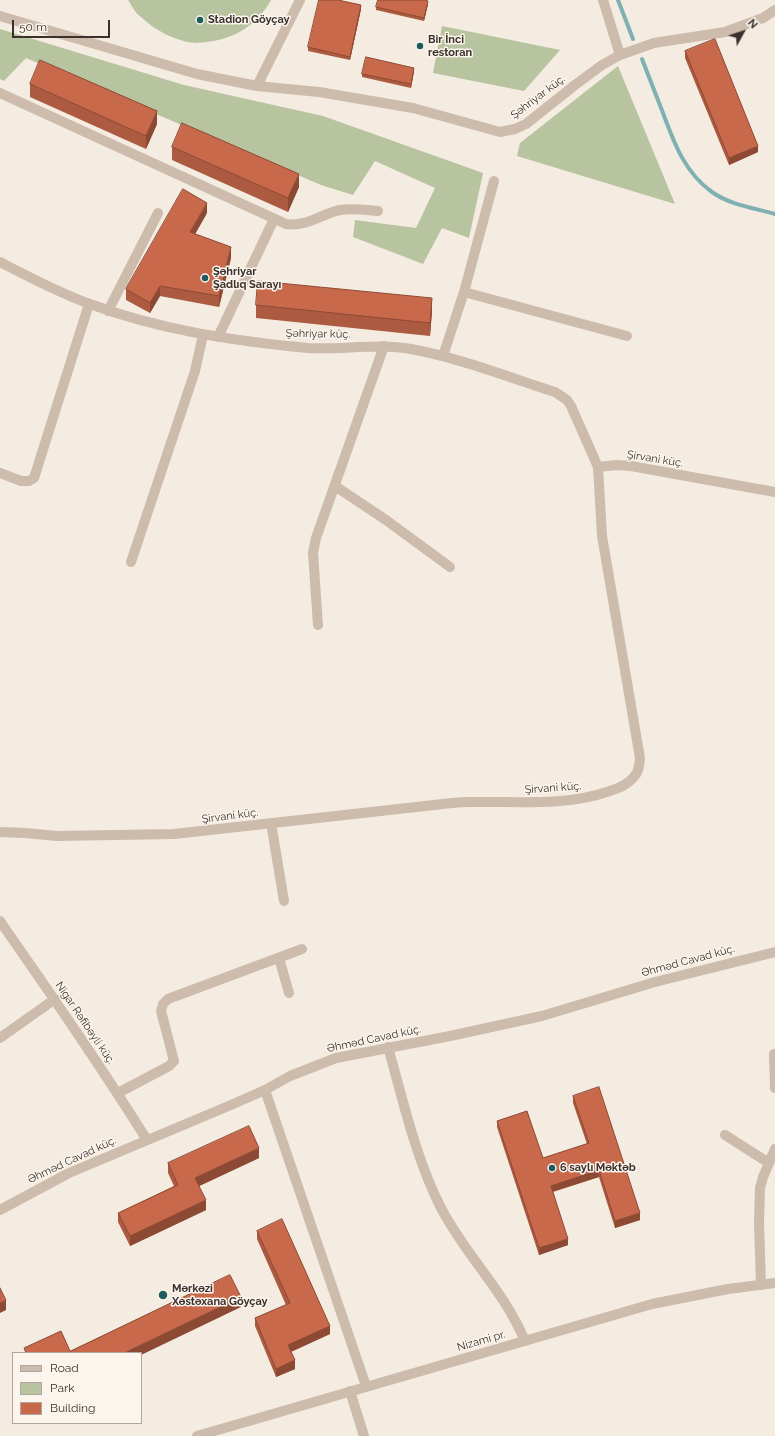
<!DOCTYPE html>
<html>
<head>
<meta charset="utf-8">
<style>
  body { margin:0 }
  #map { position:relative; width:775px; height:1436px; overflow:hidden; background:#f4ebe1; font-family:Raleway,sans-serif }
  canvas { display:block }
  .legend { position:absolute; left:12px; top:1352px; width:130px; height:72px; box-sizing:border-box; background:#fbf5ee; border:1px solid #aea6a0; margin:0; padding:5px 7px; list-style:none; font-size:12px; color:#3b302b }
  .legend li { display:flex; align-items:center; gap:8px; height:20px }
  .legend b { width:20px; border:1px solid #aea6a0 }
  .north { position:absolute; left:723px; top:12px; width:40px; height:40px; -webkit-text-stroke:3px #fbf5ee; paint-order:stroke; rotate:50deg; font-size:11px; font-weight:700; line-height:16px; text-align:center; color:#3b302b }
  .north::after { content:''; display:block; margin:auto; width:14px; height:18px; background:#3b302b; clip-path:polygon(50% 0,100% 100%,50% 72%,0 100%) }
  .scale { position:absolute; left:12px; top:20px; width:98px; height:18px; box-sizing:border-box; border:2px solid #3b302b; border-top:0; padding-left:5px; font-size:12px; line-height:14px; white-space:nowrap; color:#3b302b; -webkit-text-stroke:3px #fbf5ee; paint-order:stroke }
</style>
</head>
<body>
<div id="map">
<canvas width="775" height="1436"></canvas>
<ul class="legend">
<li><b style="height:5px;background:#cdbbac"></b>Road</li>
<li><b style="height:11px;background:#b8c4a0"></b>Park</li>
<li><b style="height:11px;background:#c8694b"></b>Building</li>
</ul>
<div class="north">N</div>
<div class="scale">50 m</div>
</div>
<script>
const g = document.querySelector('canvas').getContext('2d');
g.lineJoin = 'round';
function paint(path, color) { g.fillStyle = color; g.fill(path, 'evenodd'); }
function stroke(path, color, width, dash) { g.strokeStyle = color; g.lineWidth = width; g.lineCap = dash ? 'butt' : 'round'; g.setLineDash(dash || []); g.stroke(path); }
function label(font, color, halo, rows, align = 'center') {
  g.font = font + ' Raleway,sans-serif'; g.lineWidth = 3; g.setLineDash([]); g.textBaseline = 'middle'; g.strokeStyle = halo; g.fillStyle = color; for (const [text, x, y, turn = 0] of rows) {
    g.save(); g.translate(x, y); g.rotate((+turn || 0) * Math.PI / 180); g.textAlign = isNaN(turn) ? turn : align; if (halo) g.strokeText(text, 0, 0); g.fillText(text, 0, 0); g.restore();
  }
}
paint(new Path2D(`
  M 128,0 L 271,0 C 258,24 235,39 207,42 C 203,42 199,43 195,43 C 175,41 156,31 141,17 C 135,13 132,6 128,0 Z
  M 442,26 L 560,50 L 524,91 L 433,73 Z
  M 0,29 L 184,85 L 323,116 L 483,173 L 469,238 L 442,228 L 423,264 L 353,237 L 355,220 L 416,228 L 435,188 L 375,161 L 353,195 L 321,185 L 26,58 L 4,81 L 0,79 Z
  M 618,66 L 675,204 L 517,156 L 520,143 Z`), '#b8c4a0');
stroke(new Path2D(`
  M 618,0 L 633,39
  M 642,59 C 649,77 656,95 663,113 C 674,143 685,173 712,192 C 730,205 754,208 775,214`), '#7fb0b2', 4);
stroke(new Path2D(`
  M 603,0 L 620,55
  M 0,16 L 197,74 L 257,86 L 319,92 L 413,108 L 500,132 L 515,129 L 526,124 L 575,85 L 602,65 L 620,55 L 654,43 L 725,32 L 763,18 L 775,10
  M 257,86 L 300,0
  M 0,93 L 286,224 C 307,227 321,214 340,210 C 352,208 365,210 378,211
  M 0,262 C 29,277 59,293 90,304 C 160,330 234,341 308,348 C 343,350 377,343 411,349 C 460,358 508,377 555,392 L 567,400 L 571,406 L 598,467
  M 464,292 L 627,336
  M 108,311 L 158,213
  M 218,337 L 274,219
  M 443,356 L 464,292 L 494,181
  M 0,473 L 21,481 L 29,481 L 34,478 L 89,304
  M 335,486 L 386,520 L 450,567
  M 131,562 L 195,371 L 203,335
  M 318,625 L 313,553 L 316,538 L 384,346
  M 271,823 L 284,901
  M 0,832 L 25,833 L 57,836 L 174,834 L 434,805 C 445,804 456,802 468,802 C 515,801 564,807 610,791 C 619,788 627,785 633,778 C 639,772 639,766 640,758 L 602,536 L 598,467 L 617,465 L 631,466 L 775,492
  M 0,921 C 50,993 100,1065 147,1140
  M 279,958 L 289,993
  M 0,1038 L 55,999
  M 388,1047 C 403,1100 415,1156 440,1206 C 464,1254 504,1290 525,1341
  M 774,1054 L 775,1088
  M 265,1090 L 366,1386
  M 118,1093 L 169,1066 L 174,1061 L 161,1011 L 163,1004 L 168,999 L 302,949
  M 725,1135 L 769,1163
  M 0,1210 L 69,1173 L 231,1105 L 265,1090 L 290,1076 L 336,1058 L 450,1036 L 542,1016 L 655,982 L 775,952
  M 761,1285 L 759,1222 L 760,1188 L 763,1177 L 775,1149
  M 350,1391 L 364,1436`), '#cdbbac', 10);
stroke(new Path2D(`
  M 197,1436 L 652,1304 L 728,1289 L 775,1283`), '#cdbbac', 10);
paint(new Path2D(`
  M 428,4 L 424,21 L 376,10 L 376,7 Z
  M 361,9 L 350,60 L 308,51 L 308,47 Z
  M 685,51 L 758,152 L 729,165 L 685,58 Z
  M 414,71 L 411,88 L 362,77 L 362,74 Z
  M 30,84 L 157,124 L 146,149 L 30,97 Z
  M 172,147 L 299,187 L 288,212 L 172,160 Z
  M 207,213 L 195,234 L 231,258 L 219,307 L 160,296 L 150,313 L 126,300 L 126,289 Z
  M 256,305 L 432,311 L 430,336 L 256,318 Z
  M 573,1096 L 640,1220 L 615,1228 L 599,1177 L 553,1192 L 568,1245 L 539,1255 L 497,1127 L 497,1121 L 543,1158 L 587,1144 L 573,1103 Z
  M 259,1158 L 199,1186 L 206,1210 L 130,1246 L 118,1222 L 118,1213 L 174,1186 L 168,1173 L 168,1163 Z
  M 257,1231 L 330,1334 L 291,1352 L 295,1369 L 276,1377 L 255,1326 L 255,1318 L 286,1305 L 257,1239 Z`), '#ac5a40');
paint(new Path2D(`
  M 428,1 L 428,4 L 424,21 L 424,18 Z
  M 361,5 L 361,9 L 350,60 L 350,57 Z
  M 414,68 L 414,71 L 411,88 L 411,84 Z
  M 157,111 L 157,124 L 146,149 L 146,136 Z
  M 758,146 L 758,152 L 729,165 L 729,158 Z
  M 299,174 L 299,187 L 288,212 L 288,198 Z
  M 207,203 L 207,213 L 190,243 L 190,232 Z
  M 231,247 L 231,258 L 219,307 L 219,296 Z
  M 160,286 L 160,296 L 150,313 L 150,303 Z
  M 432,298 L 432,311 L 430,336 L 430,323 Z
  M 259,1148 L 259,1158 L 195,1188 L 195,1178 Z
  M 599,1170 L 599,1177 L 551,1192 L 551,1186 Z
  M 206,1200 L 206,1210 L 130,1246 L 130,1236 Z
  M 640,1213 L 640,1220 L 615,1228 L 615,1221 Z
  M 568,1239 L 568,1245 L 539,1255 L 539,1248 Z
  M 241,1297 L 241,1307 L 141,1355 L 141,1353 L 124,1353 Z
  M 6,1300 L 6,1310 L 0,1313 L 0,1303 Z
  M 330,1326 L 330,1334 L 288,1353 L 288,1345 Z
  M 295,1360 L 295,1369 L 276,1377 L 276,1369 Z`), '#8c4a34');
const building = new Path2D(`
  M 319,0 L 338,0 L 361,5 L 350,57 L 308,47 Z
  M 378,0 L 425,0 L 428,1 L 424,18 L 376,7 Z
  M 715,39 L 758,146 L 729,158 L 685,51 Z
  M 366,57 L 414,68 L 411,84 L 362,74 Z
  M 40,60 L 157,111 L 146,136 L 30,84 Z
  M 182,123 L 299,174 L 288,198 L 172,147 Z
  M 183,189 L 207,203 L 190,232 L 231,247 L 219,296 L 160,286 L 150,303 L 126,289 Z
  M 258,281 L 432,298 L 430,323 L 256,305 Z
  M 599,1087 L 640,1213 L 615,1221 L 599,1170 L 551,1186 L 568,1239 L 539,1248 L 497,1121 L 527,1111 L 543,1158 L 589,1143 L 573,1096 Z
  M 249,1126 L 259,1148 L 195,1178 L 206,1200 L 130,1236 L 118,1213 L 178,1185 L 168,1163 Z
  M 282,1219 L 330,1326 L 288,1345 L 295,1360 L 276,1369 L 255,1318 L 290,1303 L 257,1231 Z
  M 230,1275 L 241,1297 L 124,1353 L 26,1353 L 24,1348 L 61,1331 L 70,1351 Z
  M 0,1288 L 6,1300 L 0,1303 Z`);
paint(building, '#c8694b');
stroke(building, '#8c4a34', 1);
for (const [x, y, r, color] of [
  [200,20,4,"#1f5a5e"],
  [420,46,4,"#1f5a5e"],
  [205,278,4,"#1f5a5e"],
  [552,1168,4,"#1f5a5e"],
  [163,1295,5,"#1f5a5e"]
]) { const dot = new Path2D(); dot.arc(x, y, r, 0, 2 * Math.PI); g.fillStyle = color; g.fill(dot); stroke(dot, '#fbf5ee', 1.5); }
label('bold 11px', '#3b302b', '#fbf5ee', [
  ["Stadion Göyçay",208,20],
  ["Bir İnci",428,40],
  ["restoran",428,53],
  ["Şəhriyar",213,272],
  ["Şadlıq Sarayı",213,285],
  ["6 saylı Məktəb",560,1168],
  ["Mərkəzi",172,1289],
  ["Xəstəxana Göyçay",172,1302]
], 'left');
label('11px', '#3b302b', '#fbf5ee', [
  ["Şəhriyar küç.",538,97,-37],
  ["Şəhriyar küç.",318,334,1],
  ["Şirvani küç.",655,459,9],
  ["Şirvani küç.",553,788,-4],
  ["Şirvani küç.",230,816,-7],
  ["Əhməd Cavad küç.",688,961,-15],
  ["Nigar Rəfibəyli küç.",85,1023,56],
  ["Əhməd Cavad küç.",374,1039,-12],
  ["Əhməd Cavad küç.",72,1160,-25],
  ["Nizami pr.",481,1341,-16]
]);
</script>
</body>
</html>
